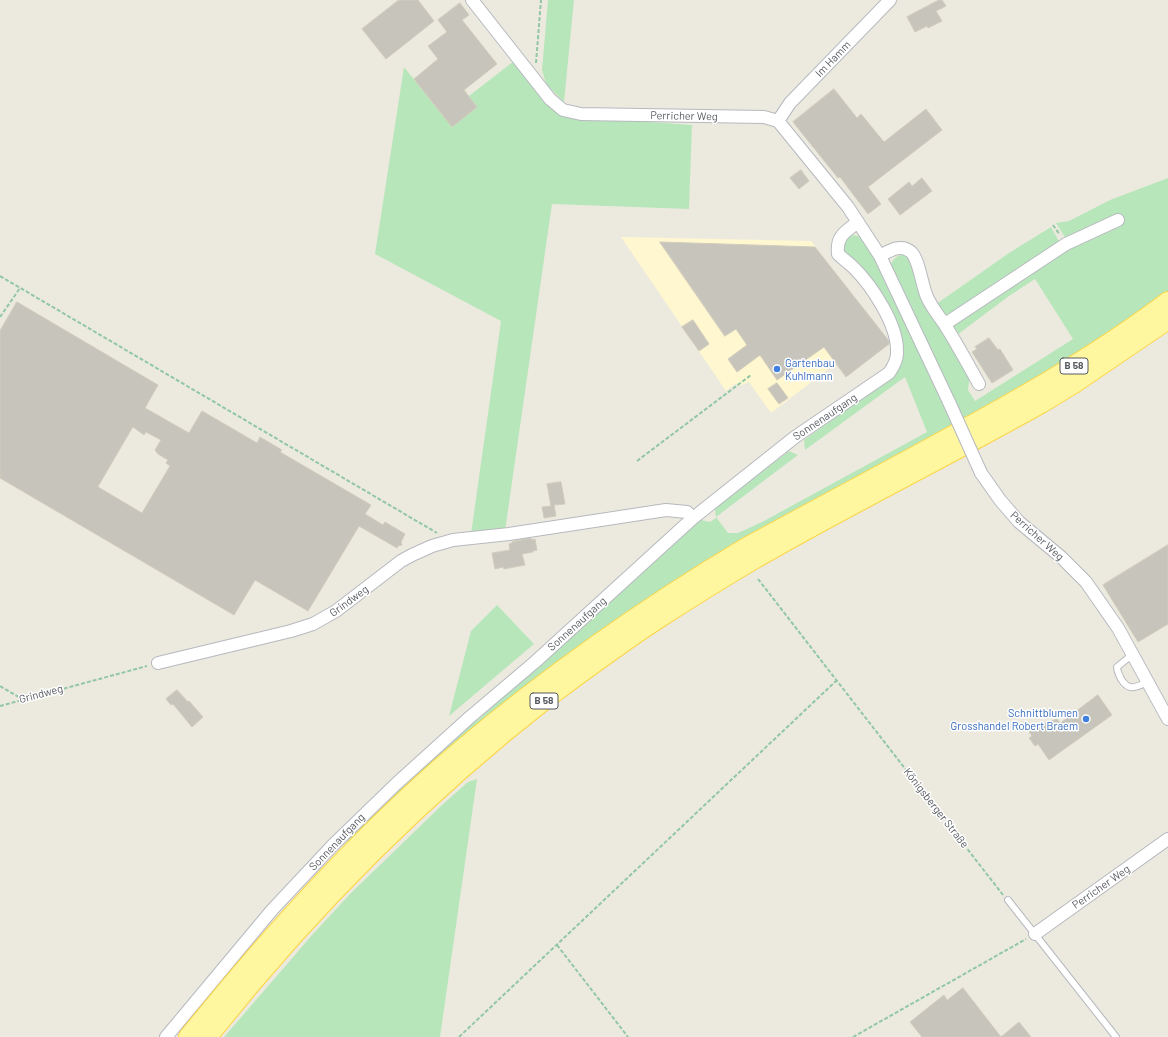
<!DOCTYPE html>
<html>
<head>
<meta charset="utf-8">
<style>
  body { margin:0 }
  canvas { display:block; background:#eceade }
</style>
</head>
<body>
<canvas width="1168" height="1037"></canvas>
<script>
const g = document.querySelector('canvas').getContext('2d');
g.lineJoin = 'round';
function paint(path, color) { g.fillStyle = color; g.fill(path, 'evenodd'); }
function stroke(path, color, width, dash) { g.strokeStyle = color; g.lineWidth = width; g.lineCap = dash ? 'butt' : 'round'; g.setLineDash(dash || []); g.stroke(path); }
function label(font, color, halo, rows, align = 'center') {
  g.font = font + ' Barlow,sans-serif'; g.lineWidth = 3; g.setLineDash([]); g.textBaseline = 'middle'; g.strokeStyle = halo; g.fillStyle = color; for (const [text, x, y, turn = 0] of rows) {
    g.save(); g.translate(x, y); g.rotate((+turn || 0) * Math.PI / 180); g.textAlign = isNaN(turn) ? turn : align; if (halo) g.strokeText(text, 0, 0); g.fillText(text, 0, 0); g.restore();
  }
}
paint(new Path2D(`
  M 621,237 L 811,241 L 890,343 L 846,377 L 836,363 L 771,413 L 749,382 L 739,386 L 736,383 L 726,391 Z`), '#fff7d0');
paint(new Path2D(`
  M 548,0 L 574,0 L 564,102 L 546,84 L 542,70 Z
  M 514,61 L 581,117 L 692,125 L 689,209 L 552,204 L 505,531 L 471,534 L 501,321 L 375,254 L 404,67 L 452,127 L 477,107 L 469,96 Z
  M 1168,178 L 1168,293 L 1110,335 L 964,422 L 891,265 C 893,257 900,254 908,255 L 970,373 L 968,390 L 975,401 L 1073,339 L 1035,279 L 1009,296 L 957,335 L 952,326 L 1066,239 L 1056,223 L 1069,221 L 1110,200 Z
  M 1051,227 L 1060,243 L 942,321 L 932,307 L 1009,253 Z
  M 853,235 L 863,237 L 875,256 L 953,427 C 837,489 719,549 610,624 L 350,843 L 346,839 L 445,745 L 481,717 L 701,520 L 710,522 L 716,518 L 715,508 L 789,451 L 798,455 L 716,517 L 728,533 L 738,533 L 762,522 L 927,432 L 905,377 L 805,450 L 804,440 L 892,377 L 901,364 L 902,357 L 885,300 L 874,282 L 864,269 L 844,253 L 842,248 L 846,239 Z
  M 497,605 L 534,644 L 449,716 L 471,631 Z
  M 477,779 L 440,1037 L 224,1037 L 313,934 L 350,894 L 442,805 L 468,782 Z`), '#b8e6bb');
const building = new Path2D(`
  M 399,0 L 418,0 L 434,21 L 386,59 L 362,29 Z
  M 939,0 L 942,0 L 946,6 L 936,11 L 942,21 L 928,28 L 927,26 L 915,32 L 907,17 Z
  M 460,3 L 469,15 L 462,20 L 497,64 L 464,90 L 477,107 L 452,127 L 414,79 L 438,59 L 428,46 L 447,32 L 438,20 Z
  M 834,89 L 857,118 L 861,114 L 884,142 L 926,109 L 942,130 L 868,187 L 881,204 L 868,214 L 840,177 L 838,178 L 793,122 Z
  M 801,170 L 809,181 L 799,189 L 790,178 Z
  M 922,178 L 932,191 L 900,215 L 888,199 L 909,182 L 912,186 Z
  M 660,242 L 815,247 L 889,341 L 889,344 L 846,377 L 824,347 L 777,380 L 760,355 L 737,372 L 728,359 L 747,345 L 736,329 L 725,336 Z
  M 17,302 L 158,385 L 145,408 L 189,433 L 202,411 L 257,443 L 260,437 L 282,450 L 280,452 L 371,505 L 365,514 L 383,525 L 385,522 L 405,534 L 401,542 L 402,545 L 398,546 L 397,548 L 359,526 L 308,611 L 255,580 L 234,615 L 0,478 L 0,331 ZM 133,427 L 144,435 L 146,432 L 161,440 L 155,450 L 158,454 L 168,460 L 166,463 L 170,466 L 142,513 L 98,487 Z
  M 693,320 L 709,344 L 699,351 L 682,327 Z
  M 989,338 L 998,350 L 1000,349 L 1013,370 L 992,383 L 972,352 L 977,349 L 975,347 Z
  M 777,383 L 788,398 L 779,404 L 768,389 Z
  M 561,482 L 565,504 L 554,505 L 556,516 L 544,518 L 542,507 L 551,506 L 547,484 Z
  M 531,538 L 531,540 L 535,539 L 537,550 L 533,551 L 533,552 L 522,554 L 525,565 L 504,569 L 503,567 L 495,569 L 492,553 L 510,550 L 509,544 L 512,543 L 512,542 Z
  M 1168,545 L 1168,624 L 1138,642 L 1103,585 Z
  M 177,690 L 188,702 L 189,701 L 203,717 L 192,727 L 173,704 L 171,705 L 166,699 Z
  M 1098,695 L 1112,715 L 1049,760 L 1038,744 L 1035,746 L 1029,738 L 1032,736 L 1029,732 L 1044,726 L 1043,724 L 1057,719 L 1060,723 Z
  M 963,988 L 1001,1037 L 1019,1022 L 1031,1037 L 922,1037 L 910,1022 L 944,995 L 947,1000 Z`);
paint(building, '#c7c4bb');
stroke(building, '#d1ccbc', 1);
const service = new Path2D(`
  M 1133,654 L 1117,667 C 1117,672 1119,674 1121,679 C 1129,692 1136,687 1148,682
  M 1008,900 L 1116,1037`);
const minor = new Path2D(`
  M 472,0 L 550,99 L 563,110 L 581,114 L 764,117 L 778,121 L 848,207 L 880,256 C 889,251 901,243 911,252 C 919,259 922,286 927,297 C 932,308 939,316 945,325 C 957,344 968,364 979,384
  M 778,121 L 790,103 L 890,0
  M 880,256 L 949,402
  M 945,324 L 1066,244 L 1118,220
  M 981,473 L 1000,500 L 1019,522 L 1061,557 L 1086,582 L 1118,628 L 1168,719
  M 158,663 L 291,631 L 313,624 L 336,611 L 401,561 L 412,555 L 432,546 L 453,540 L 509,534 L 666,510 L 687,512 L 693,518
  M 1035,934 L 1168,839
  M 166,1037 L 272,910 L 333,845 L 396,784 L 470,717 L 535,662 L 693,518 L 795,437 L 889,373 C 894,366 898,359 897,350 C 897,324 872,286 854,268 C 849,263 843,259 838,254 C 836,236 845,232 858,222`);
const primary = new Path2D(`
  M 188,1037 C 270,935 359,836 459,751 C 549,675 644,608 746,547 C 807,514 868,481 929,448 C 1011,403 1093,358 1168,301
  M 208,1037 C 308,911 422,796 549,697 C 584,671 620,644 657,620 C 688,600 720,580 752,561 C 847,506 945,458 1041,404 L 1074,384 L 1168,320`);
stroke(service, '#b6b9bf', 8);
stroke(minor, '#b6b9bf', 14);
stroke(primary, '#fbd548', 20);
stroke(new Path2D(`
  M 536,63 L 541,0
  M 1053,225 L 1060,235
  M 0,276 L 437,533
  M 0,317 L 20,288
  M 637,461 L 751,375
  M 758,579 L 1003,895
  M 0,686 L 22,699
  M 0,706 L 147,666
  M 557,945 L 628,1037
  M 459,1037 L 836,681
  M 853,1037 L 1026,939`), '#91c7a4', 2, [4, 2]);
stroke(service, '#fff', 6);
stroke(minor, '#fff', 12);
stroke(primary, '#fff6a0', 18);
const minorBridge = new Path2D(`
  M 949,402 L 981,473`);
stroke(minorBridge, '#b6b9bf', 14, []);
stroke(minorBridge, '#fff', 12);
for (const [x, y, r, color] of [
  [777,369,4,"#3f7fe0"],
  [1086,719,4,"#3f7fe0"]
]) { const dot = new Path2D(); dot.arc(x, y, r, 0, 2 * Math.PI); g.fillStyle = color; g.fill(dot); stroke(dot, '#fff', 1.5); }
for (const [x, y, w] of [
  [1074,366,28],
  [544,701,28]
]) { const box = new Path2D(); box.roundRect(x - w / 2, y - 8, w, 16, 3); g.fillStyle = '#fff'; g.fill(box); stroke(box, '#575b61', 1); }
label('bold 10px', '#575b61', null, [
  ["B 58",1074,366],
  ["B 58",544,701]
]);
label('11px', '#575b61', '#fff', [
  ["Im Hamm",833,59,-46],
  ["Perricher Weg",684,116,1],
  ["Sonnenaufgang",825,417,-34],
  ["Perricher Weg",1037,536,42],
  ["Grindweg",349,601,-36],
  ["Sonnenaufgang",577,624,-42],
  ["Grindweg",41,694,-15],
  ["Königsberger Straße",936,808,52],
  ["Sonnenaufgang",337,842,-46],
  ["Perricher Weg",1101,887,-35]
]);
label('11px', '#366cbe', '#fff', [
  ["Gartenbau",785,363],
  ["Kuhlmann",785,376],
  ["Schnittblumen",1078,713,"right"],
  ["Grosshandel Robert Braem",1078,726,"right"]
], 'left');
</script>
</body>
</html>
